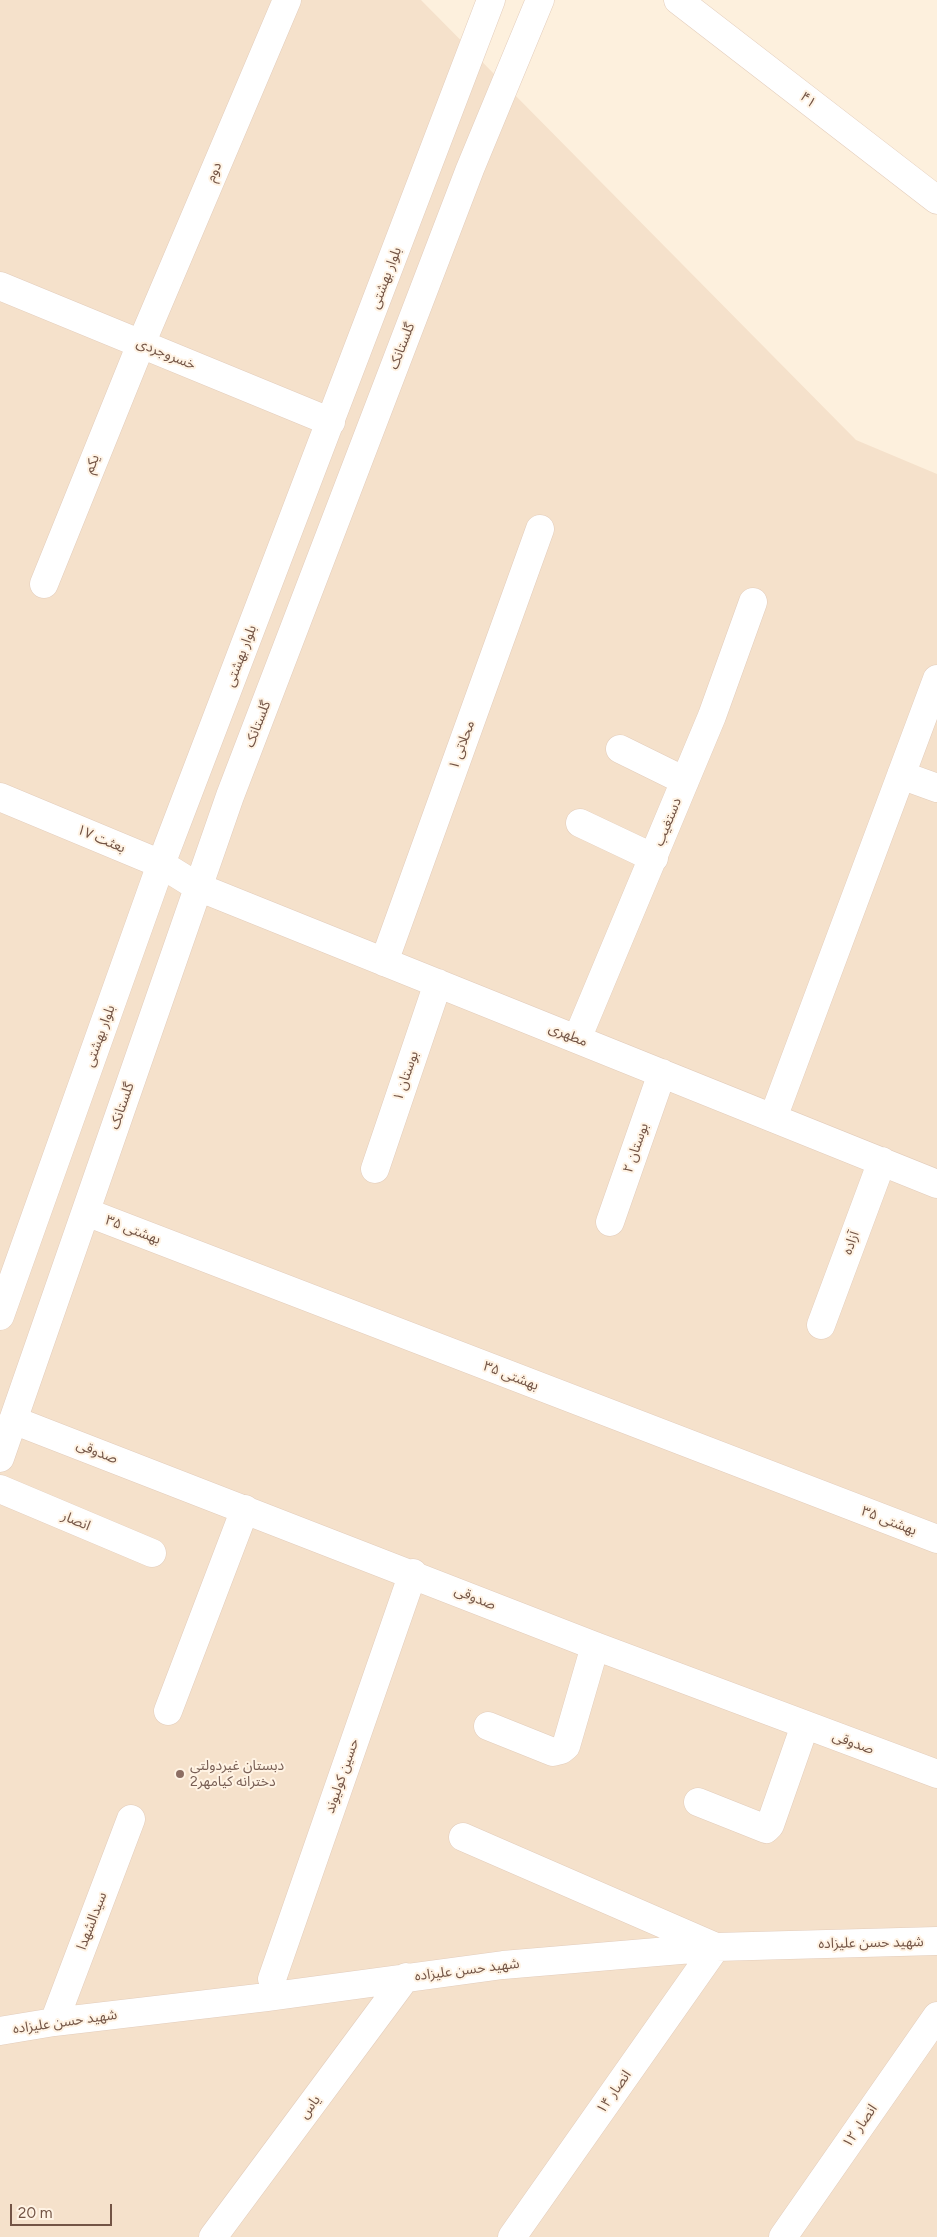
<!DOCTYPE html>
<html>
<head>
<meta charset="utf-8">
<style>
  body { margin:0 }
  #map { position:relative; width:937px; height:2237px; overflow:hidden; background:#fdf0dd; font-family:Figtree,sans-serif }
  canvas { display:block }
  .scale { position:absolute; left:10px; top:2204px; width:102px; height:22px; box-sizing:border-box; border:2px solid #735445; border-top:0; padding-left:6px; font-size:15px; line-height:18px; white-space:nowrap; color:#735445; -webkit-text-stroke:4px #fff3e4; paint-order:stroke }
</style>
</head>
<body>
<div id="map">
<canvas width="937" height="2237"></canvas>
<div class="scale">20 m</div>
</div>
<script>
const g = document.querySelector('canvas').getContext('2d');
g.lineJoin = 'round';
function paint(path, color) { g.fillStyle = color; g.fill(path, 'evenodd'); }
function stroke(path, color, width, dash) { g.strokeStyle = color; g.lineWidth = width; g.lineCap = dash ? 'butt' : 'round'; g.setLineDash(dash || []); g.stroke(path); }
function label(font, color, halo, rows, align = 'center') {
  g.font = font + ' Figtree,"Noto Sans Arabic",sans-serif'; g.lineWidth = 4; g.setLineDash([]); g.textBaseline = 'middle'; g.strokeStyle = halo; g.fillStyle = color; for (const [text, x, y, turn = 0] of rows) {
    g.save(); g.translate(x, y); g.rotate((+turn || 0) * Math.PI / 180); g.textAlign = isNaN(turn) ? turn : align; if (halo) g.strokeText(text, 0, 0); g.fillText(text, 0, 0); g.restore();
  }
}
paint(new Path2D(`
  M 0,0 L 421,0 L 856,440 L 937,474 L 937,2237 L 0,2237 Z`), '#f5e1cb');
const minor = new Path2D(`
  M 678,0 L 937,200
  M 0,286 L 331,422
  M 44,584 L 141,344 L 287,0
  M 620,749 L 685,781
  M 901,775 L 937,788
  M 0,797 L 161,864 L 198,887 L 937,1184
  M 580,823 L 654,858
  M 384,962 L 540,529
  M 577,1039 L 712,716 L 753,602
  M 773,1118 L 937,679
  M 375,1169 L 438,983
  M 86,1212 L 937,1539
  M 610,1222 L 662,1073
  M 0,1316 L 161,864 L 491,0
  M 821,1325 L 882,1161
  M 13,1420 L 595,1646 L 937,1774
  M 0,1458 L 230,796 L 470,169 L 540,0
  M 0,1489 L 152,1553
  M 168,1711 L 245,1509
  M 488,1726 L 553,1752 L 561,1750 L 566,1746 L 595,1646
  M 698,1802 L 766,1829 L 770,1825 L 805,1725
  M 463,1837 L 716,1947 L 512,2237
  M 272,1979 L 413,1573
  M 54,2022 L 131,1819
  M 0,2031 L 54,2022 L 267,1997 L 503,1965 L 716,1947 L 937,1941
  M 213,2237 L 406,1977
  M 783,2237 L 937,2016`);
stroke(minor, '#e3cdbc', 29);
stroke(minor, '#fff', 28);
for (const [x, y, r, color] of [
  [180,1774,5,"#8d6e63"]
]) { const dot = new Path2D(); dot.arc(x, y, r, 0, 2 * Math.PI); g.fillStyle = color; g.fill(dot); stroke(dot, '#fff3e4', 2); }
label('14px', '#735445', '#fff3e4', [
  ["۴۱",808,100,38],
  ["دوم",214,172,-67],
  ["بلوار بهشتی",386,278,-69],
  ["گلستانک",402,346,-69],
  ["خسروجردی",166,354,22],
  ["یکم",92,464,-68],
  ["بلوار بهشتی",241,656,-69],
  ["گلستانک",258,724,-69],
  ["محلاتی ۱",462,745,-70],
  ["دستغیب",668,822,-68],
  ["بعثت ۱۷",101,839,23],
  ["مطهری",568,1035,22],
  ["بلوار بهشتی",100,1036,-70],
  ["بوستان ۱",406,1076,-71],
  ["گلستانک",122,1106,-71],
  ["بوستان ۲",636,1148,-71],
  ["بهشتی ۳۵",133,1230,21],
  ["آزاده",851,1243,-70],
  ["بهشتی ۳۵",511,1376,21],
  ["صدوقی",97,1452,21],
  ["انصار",76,1521,23],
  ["بهشتی ۳۵",889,1521,21],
  ["صدوقی",475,1598,22],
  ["صدوقی",853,1743,20],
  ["حسین کولیوند",342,1776,-71],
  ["سیدالشهدا",92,1921,-69],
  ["شهید حسن علیزاده",871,1943,-1],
  ["شهید حسن علیزاده",467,1970,-7],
  ["شهید حسن علیزاده",65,2022,-8],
  ["انصار ۱۴",614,2092,-55],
  ["یاس",310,2107,-53],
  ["انصار ۱۲",860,2126,-55]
]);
label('14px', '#785e54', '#fff3e4', [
  ["دبستان غیردولتی",190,1766],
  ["دخترانه کیامهر2",190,1782]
], 'left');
</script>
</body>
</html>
